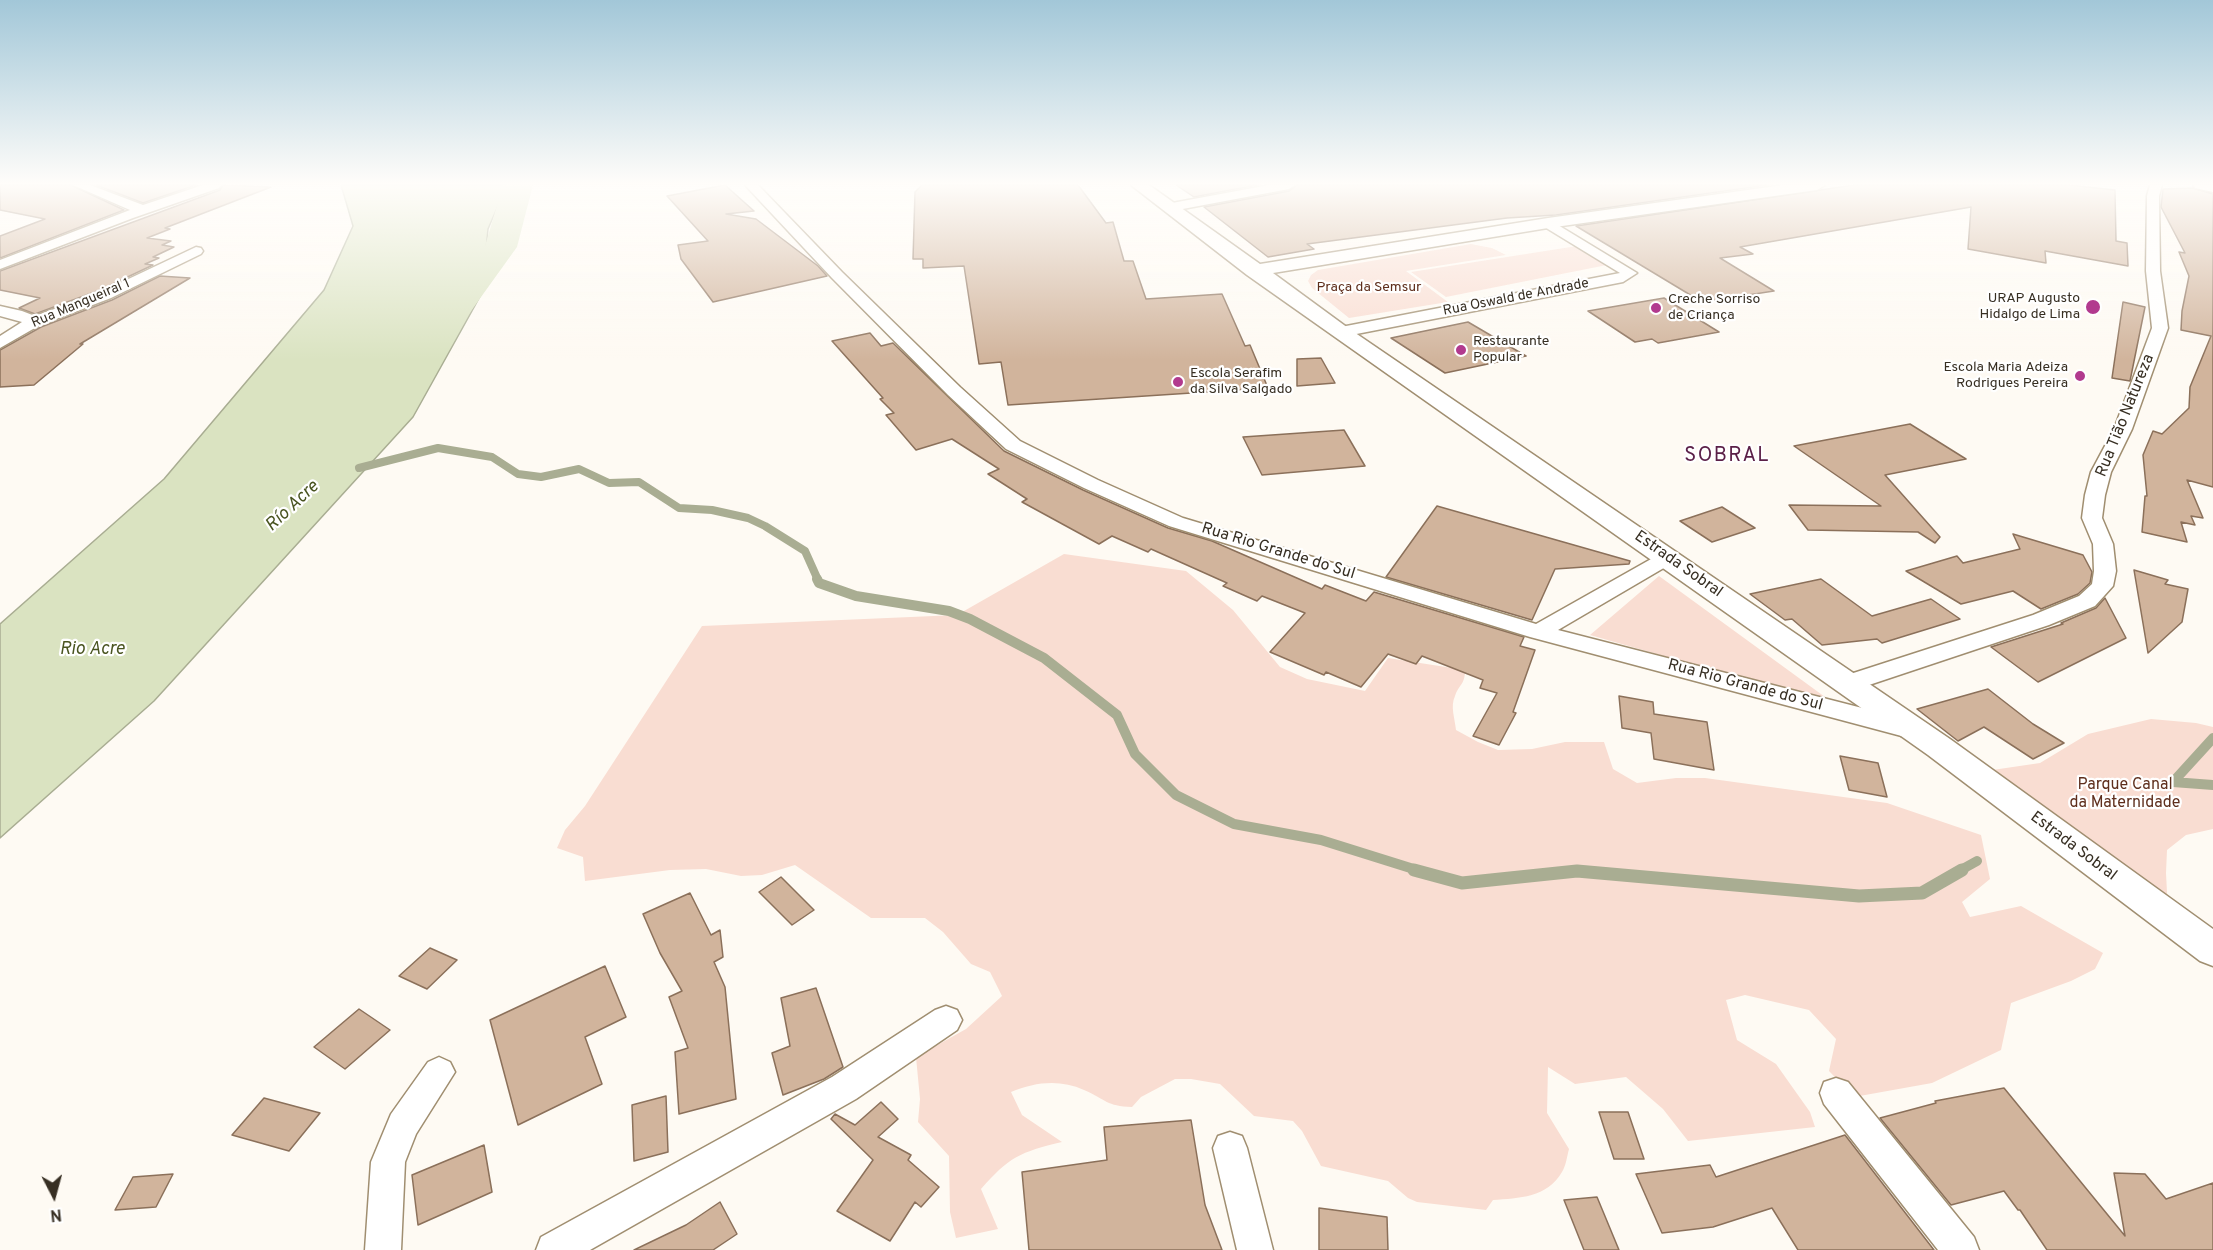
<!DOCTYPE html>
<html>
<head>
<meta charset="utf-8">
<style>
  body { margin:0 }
  #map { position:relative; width:2213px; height:1250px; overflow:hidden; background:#fefaf3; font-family:Overpass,sans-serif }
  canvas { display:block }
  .north { position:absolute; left:24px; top:1166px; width:60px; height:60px; -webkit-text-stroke:4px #fff; paint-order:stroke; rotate:174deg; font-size:16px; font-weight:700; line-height:24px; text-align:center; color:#372f23 }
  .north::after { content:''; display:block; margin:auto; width:21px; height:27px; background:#372f23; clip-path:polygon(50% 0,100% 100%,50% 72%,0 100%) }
</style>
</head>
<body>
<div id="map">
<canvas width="2213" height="1250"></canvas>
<div class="north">N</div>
</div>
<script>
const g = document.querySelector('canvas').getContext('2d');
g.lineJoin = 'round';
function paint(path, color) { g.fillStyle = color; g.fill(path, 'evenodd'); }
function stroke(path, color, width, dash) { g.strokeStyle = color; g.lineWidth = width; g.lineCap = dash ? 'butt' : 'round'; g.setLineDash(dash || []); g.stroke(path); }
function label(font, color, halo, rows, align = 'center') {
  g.font = font + ' Overpass,sans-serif'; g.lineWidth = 4.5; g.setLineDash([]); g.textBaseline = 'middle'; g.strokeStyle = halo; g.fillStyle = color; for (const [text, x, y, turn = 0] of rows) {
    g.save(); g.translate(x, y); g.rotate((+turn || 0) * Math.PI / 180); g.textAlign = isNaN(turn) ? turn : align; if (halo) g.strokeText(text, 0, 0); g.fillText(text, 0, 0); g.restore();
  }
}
paint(new Path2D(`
  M 1471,244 L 1492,248 L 1506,255 L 1406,271 L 1448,302 L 1349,318 L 1312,288 L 1308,281 L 1311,275 L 1318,270 Z
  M 1577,246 L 1607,265 L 1446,297 L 1411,272 Z
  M 1064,554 L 1186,571 L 1233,610 L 1280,667 L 1307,679 L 1365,691 L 1388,658 L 1465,670 C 1465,685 1459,684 1455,696 C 1450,706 1455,719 1456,730 L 1478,742 L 1498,750 L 1532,749 L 1565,742 L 1604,742 L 1613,769 L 1637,783 L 1676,778 L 1705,778 L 1887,803 L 1981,835 L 1990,879 L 1962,902 L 1970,917 L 2021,906 L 2103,953 L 2095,969 L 2071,981 L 2011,1003 L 2001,1050 L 1932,1083 L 1854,1097 L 1829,1071 L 1836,1039 L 1809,1010 L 1745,995 L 1726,1000 L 1737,1040 L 1776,1064 L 1810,1112 L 1815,1127 L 1688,1141 L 1663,1109 L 1626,1077 L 1575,1084 L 1548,1067 L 1547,1113 L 1569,1149 C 1567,1156 1566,1166 1562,1172 C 1547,1198 1519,1198 1493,1200 L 1486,1210 L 1417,1202 L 1408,1198 L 1388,1181 L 1321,1166 L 1302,1131 L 1293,1121 L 1254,1116 L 1220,1084 L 1191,1079 L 1175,1079 L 1141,1097 L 1132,1107 C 1106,1106 1107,1100 1084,1090 C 1060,1079 1035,1082 1011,1092 L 1022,1115 L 1062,1142 C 1020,1152 1009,1157 981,1189 L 998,1229 L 956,1238 L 950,1212 L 949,1156 L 918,1122 L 920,1099 L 916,1057 L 966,1029 L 1002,996 L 990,972 L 971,964 L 943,932 L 925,918 L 871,918 L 795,865 L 762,875 L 741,876 L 706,869 L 670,870 L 585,881 L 583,857 L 557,848 L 565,830 L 585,806 L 702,626 L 957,615 Z
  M 1659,576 L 1836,705 L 1590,635 Z
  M 2151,719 L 2196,723 L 2213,727 L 2213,829 L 2186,835 L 2167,850 L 2166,873 L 2168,912 L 1972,773 L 2040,763 L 2088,734 Z`), '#f9ddd2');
const water = new Path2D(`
  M 341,185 L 507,185 L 488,229 L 482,293 L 413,417 L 154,701 L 0,838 L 0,624 L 164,479 L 324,290 L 353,226 Z`);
paint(water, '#dae3c1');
stroke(water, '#a9ad92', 1.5);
stroke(new Path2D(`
  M 359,468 L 438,448 L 492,457 L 518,474 L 541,477 L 579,469 L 609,483 L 639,482 L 679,508 L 712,510 L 748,518 L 765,526 L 805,551 L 818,580`), '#a9ad92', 8);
stroke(new Path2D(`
  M 817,579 L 819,583 L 856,596 L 949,611 L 970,619 L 1044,658 L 1117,715 L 1135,754 L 1176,795 L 1234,824 L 1321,840 L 1420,871
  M 2173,782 L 2213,738
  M 2173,782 L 2213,785
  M 1574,871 L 1580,871
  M 1959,871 L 1977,861`), '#a9ad92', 10);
stroke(new Path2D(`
  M 1414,870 L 1462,883 L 1577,871 L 1859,896 L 1922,893 L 1962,870`), '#a9ad92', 13);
paint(new Path2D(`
  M 503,185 L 533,185 L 517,247 L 453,336 L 440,339 L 427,336 L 422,328 L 485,246 Z`), '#dae3c1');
const building = new Path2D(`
  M 0,185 L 71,185 L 124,210 L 0,258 L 0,236 L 45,219 L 0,210 Z
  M 96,185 L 196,185 L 143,203 Z
  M 223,185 L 271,187 L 165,228 L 170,229 L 147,238 L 171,241 L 162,245 L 174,247 L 153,257 L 159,258 L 145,264 L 153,265 L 100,290 L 35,314 L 19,308 L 40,298 L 0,290 L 0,271 L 220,190 Z
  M 725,185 L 754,211 L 726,214 L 756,219 L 818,266 L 827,276 L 713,302 L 681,259 L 678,245 L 708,241 L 667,196 Z
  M 922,185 L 1078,185 L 1106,223 L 1113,222 L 1124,261 L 1133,261 L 1146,299 L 1222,294 L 1245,346 L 1250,345 L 1268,388 L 1008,405 L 1001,362 L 979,364 L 964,266 L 923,268 L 923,259 L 913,259 L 915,192 Z
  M 1176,185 L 1257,185 L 1194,197 Z
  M 1297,185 L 1767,185 L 1556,215 L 1507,218 L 1307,244 L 1314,249 L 1268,257 L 1204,207 L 1289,191 Z
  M 1854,185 L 2069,185 L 2115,190 L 2116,241 L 2127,243 L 2128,266 L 2045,251 L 2046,263 L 1968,249 L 1971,207 L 1740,247 L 1753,254 L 1720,258 L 1774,291 L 1702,302 L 1576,226 Z
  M 2193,188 L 2213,194 L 2213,487 L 2187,480 L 2203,518 L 2191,516 L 2195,525 L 2181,522 L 2187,542 L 2142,532 L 2145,496 L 2147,496 L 2143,455 L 2153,431 L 2162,434 L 2189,408 L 2190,387 L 2211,336 L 2181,330 L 2182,311 L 2189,276 L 2179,252 L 2185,253 L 2161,207 L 2163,189 Z
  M 160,276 L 190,278 L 80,344 L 83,344 L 34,385 L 0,387 L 0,350 L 41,327 L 112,300 Z
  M 1664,298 L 1719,332 L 1658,343 L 1652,339 L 1635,342 L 1588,311 Z
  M 2123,302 L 2145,307 L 2130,381 L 2112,378 Z
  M 1468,322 L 1526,356 L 1445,373 L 1391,338 Z
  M 870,333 L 881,346 L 893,343 L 1004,451 L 1083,490 L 1168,528 L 1212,541 L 1322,589 L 1325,585 L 1366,601 L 1374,592 L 1524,637 L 1520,646 L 1535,650 L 1513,712 L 1516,713 L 1499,745 L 1473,736 L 1497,693 L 1480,688 L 1483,680 L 1422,656 L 1416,664 L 1388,654 L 1361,687 L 1326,672 L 1324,675 L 1270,652 L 1305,613 L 1262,596 L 1257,601 L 1223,586 L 1227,583 L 1151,549 L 1148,552 L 1112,536 L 1099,544 L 1022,502 L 1027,499 L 988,474 L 999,469 L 952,439 L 916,450 L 886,415 L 894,413 L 880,399 L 883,398 L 832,341 Z
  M 1321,358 L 1335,383 L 1297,386 L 1297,359 Z
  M 1910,424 L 1966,459 L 1885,475 L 1940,537 L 1935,543 L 1918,532 L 1808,530 L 1789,505 L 1881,506 L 1794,446 Z
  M 1344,430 L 1365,466 L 1262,475 L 1243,437 Z
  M 1437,506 L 1630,561 L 1629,564 L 1555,569 L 1532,620 L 1386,577 Z
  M 1722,507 L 1755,528 L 1712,542 L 1680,521 Z
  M 2013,534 L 2083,555 L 2092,572 L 2090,583 L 2078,594 L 2041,609 L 2013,591 L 1961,604 L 1906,571 L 1957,556 L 1963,563 L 2020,549 Z
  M 2134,570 L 2168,580 L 2165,584 L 2188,589 L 2182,622 L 2148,653 Z
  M 1821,579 L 1872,616 L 1931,599 L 1960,619 L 1882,643 L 1877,639 L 1822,645 L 1792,619 L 1785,620 L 1750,594 Z
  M 2105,598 L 2126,638 L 2038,682 L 1991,647 L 2063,624 L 2061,623 L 2096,608 Z
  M 1988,689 L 2033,724 L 2064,743 L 2033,759 L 1984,727 L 1958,741 L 1917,709 Z
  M 1619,696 L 1653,702 L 1654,714 L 1707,722 L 1714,770 L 1654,759 L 1651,733 L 1622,728 Z
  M 1840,756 L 1878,763 L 1887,797 L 1849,790 Z
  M 781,877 L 814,910 L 792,925 L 759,892 Z
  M 690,893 L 711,935 L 720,930 L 723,957 L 714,962 L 725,987 L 736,1099 L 679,1114 L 675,1052 L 688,1048 L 669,997 L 682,991 L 660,953 L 643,914 Z
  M 430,948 L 457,960 L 427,989 L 399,976 Z
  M 605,966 L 626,1017 L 585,1037 L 602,1084 L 518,1125 L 490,1020 Z
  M 816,988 L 843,1067 L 824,1079 L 783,1095 L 772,1053 L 790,1046 L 781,998 Z
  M 359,1009 L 390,1030 L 345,1069 L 314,1047 Z
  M 2004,1088 L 2125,1236 L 2114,1173 L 2145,1174 L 2166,1199 L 2213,1183 L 2213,1250 L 2047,1250 L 2020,1210 L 2018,1210 L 2004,1191 L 1951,1205 L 1880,1118 L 1936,1103 L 1935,1101 Z
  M 666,1096 L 668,1152 L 634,1161 L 632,1105 Z
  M 264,1098 L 320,1113 L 289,1151 L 232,1135 Z
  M 881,1102 L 898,1119 L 878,1137 L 911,1155 L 908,1160 L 939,1187 L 921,1207 L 915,1202 L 890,1241 L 837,1211 L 873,1160 L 831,1119 L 835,1114 L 855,1125 Z
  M 1599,1112 L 1628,1112 L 1644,1159 L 1614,1159 Z
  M 1191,1120 L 1205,1205 L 1222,1250 L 1029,1250 L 1022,1172 L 1107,1160 L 1104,1127 Z
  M 1845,1135 L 1934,1250 L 1798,1250 L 1772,1208 L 1713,1227 L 1662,1233 L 1636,1174 L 1710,1165 L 1716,1177 Z
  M 484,1145 L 492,1192 L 418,1225 L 412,1175 Z
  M 173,1174 L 156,1207 L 115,1210 L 133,1177 Z
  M 1597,1197 L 1619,1250 L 1584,1250 L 1564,1200 Z
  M 720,1202 L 737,1234 L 713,1250 L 634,1250 L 686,1225 Z
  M 1319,1208 L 1387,1217 L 1388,1250 L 1319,1250 Z`);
paint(building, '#d1b49c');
stroke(building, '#8b705a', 1.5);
const minor = new Path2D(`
  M 73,185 L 90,185 L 143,205 L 203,185 L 221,185 L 219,188 L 133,218 L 0,269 L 0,260 L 130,210 Z
  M 745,185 L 758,185 L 842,272 L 960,387 L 1020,441 L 1098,480 L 1183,518 L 1536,624 L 1660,554 L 1667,552 L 1674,554 L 1677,558 L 1674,562 L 1558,630 L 1909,720 L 1918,723 L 1921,729 L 1918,735 L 1909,738 L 1530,637 L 1169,526 L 1084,488 L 1006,449 L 948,395 L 832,278 Z
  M 1269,185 L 1295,185 L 1289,189 L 1172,211 L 1165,207 L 1172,203 Z
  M 2150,185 L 2162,185 L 2159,196 L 2160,271 L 2168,328 L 2132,429 L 2111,472 L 2105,495 L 2102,518 L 2113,544 L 2116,571 L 2113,586 L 2095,606 L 2049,625 L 1854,690 L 1846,692 L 1838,690 L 1834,684 L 1838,678 L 2033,615 L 2079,596 L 2092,584 L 2094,571 L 2093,544 L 2082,518 L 2085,495 L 2091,472 L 2114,429 L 2152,328 L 2146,271 L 2147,196 Z
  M 2193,185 L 2213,185 L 2213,192 L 2195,188 Z
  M 1548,219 L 1637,273 L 1623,282 L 1341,337 L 1333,332 L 1341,327 L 1620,273 L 1543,226 L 1541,223 L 1543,220 Z
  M 196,247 L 201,248 L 203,251 L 201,254 L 111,298 L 40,325 L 0,348 L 0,336 L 22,322 L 0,316 L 0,306 L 22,311 L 35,316 L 101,292 Z
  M 946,1006 L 957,1010 L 962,1020 L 957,1030 L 856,1099 L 590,1250 L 536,1250 L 541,1237 L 832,1077 L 935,1010 Z
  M 439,1057 L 450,1062 L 455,1072 L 416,1134 L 405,1162 L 401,1250 L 365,1250 L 371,1162 L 391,1114 L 428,1062 Z
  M 1836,1078 L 1848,1082 L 1974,1237 L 1979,1250 L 1938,1250 L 1824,1104 L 1820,1093 L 1824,1082 Z
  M 1230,1132 L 1242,1136 L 1247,1148 L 1273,1250 L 1237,1250 L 1213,1148 L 1218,1136 Z`);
const tertiary = new Path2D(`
  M 1131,185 L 1149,185 L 1260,264 L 1548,218 L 1783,185 L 1825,185 L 1817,190 L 1548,228 L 1273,273 L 1348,328 L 1950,739 L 2213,929 L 2213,966 L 2200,961 L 1928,755 L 1247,275 Z`);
stroke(minor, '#a08e70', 3);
stroke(tertiary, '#a08e70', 3);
paint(minor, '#fff');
paint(tertiary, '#fff');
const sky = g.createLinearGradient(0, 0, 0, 360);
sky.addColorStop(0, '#a2c7d8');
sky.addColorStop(0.51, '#fffdfa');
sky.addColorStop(1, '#fffdfa00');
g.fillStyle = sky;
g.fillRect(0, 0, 2213, 360);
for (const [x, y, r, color] of [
  [2093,307,8,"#b23a8e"],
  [1656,308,6,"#b23a8e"],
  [1461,350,6,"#b23a8e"],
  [2080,376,6,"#b23a8e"],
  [1178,382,6,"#b23a8e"]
]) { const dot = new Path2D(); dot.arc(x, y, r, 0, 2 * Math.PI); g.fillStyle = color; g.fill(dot); stroke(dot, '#fff', 2); }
label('14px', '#5e2e1c', '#fff', [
  ["Praça da Semsur",1369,288]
]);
label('14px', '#372f23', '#fff', [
  ["Rua Oswald de Andrade",1516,298,-11],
  ["Rua Mangueiral 1",81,304,-23]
]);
label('14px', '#372f23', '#fff', [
  ["URAP Augusto",2080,299,"right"],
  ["Hidalgo de Lima",2080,315,"right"],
  ["Creche Sorriso",1668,300],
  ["de Criança",1668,316],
  ["Restaurante",1473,342],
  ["Popular",1473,358],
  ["Escola Maria Adeiza",2068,368,"right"],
  ["Rodrigues Pereira",2068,384,"right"],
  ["Escola Serafim",1190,374],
  ["da Silva Salgado",1190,390]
], 'left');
label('16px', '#372f23', '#fff', [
  ["Rua Tião Natureza",2126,416,-68],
  ["Rua Rio Grande do Sul",1278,552,17],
  ["Estrada Sobral",1678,565,35],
  ["Rua Rio Grande do Sul",1745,686,15],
  ["Estrada Sobral",2073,847,37]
]);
label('16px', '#5e2e1c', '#fff', [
  ["Parque Canal",2125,786],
  ["da Maternidade",2125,804]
]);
label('italic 18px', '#495420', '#fff', [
  ["Río Acre",293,507,-43],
  ["Rio Acre",92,650]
]);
g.letterSpacing = '1.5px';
label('20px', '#5b2048', '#fff', [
  ["SOBRAL",1727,457]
]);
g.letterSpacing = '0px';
</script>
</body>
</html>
